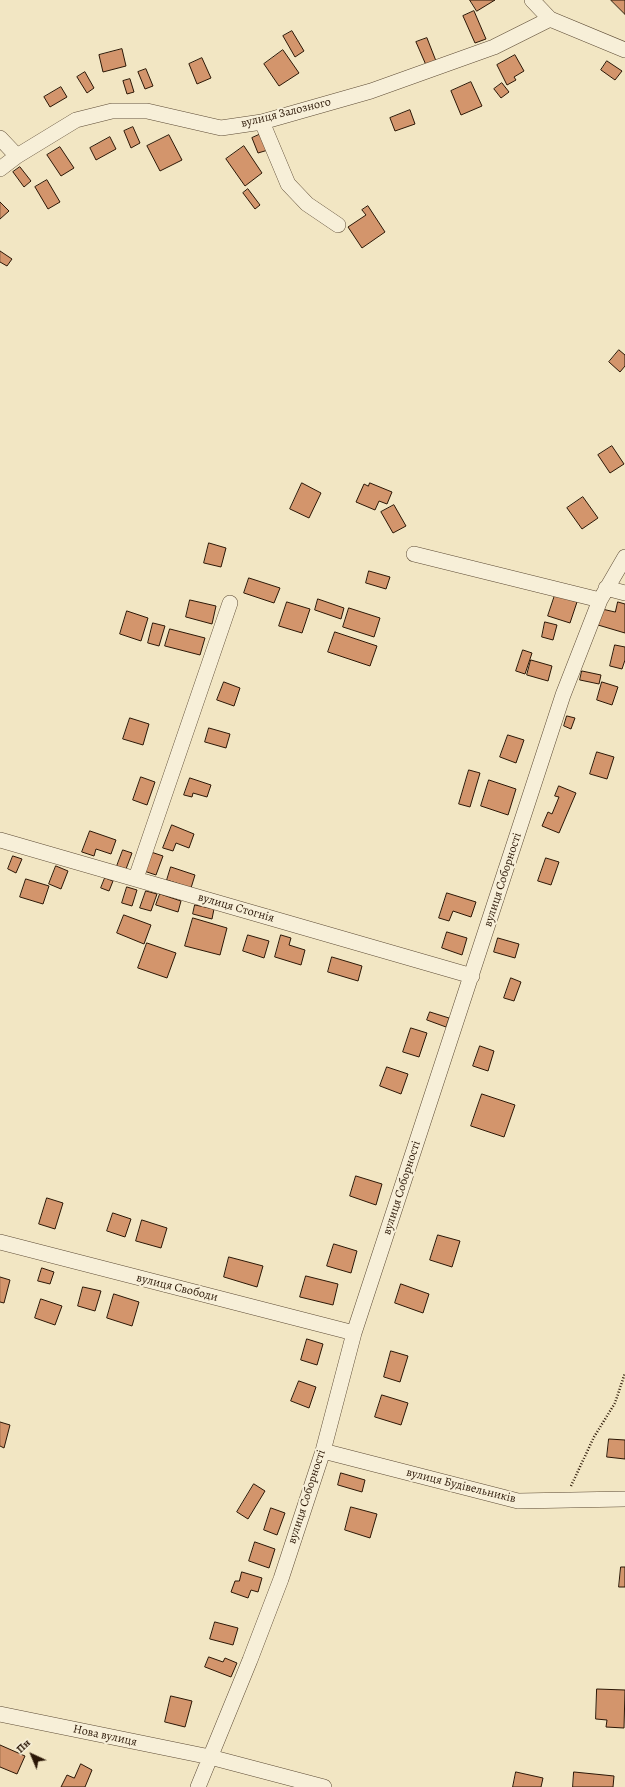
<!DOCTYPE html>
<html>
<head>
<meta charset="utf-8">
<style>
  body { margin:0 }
  #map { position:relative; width:625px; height:1787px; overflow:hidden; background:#f2e6c3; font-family:Alegreya,serif }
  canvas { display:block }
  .north { position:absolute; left:12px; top:1735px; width:40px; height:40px; -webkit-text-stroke:3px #f7efd8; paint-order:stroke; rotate:316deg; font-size:11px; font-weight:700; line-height:16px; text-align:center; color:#2b1706 }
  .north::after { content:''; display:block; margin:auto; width:14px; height:18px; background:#2b1706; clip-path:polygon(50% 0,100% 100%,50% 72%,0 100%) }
</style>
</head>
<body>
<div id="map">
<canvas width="625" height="1787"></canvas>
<div class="north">Пн</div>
</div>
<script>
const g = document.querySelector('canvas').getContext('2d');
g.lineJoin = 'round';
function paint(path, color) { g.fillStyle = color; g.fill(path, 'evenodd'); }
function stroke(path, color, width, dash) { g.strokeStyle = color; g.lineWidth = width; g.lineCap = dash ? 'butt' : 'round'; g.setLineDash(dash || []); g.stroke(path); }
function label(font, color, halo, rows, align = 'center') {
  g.font = font + ' Alegreya,serif'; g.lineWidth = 4; g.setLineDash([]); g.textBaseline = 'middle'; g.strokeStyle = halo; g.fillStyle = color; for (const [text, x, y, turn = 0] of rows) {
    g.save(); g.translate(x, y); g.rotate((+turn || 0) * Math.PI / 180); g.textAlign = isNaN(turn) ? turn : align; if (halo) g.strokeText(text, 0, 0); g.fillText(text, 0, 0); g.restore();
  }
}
const building = new Path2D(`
  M 470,0 L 495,0 L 477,11 Z
  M 611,0 L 625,0 L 625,14 Z
  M 474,11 L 486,39 L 475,43 L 463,16 Z
  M 292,31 L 304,51 L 295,57 L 283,36 Z
  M 427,38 L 436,61 L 426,65 L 416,42 Z
  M 122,49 L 126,66 L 103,72 L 99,55 Z
  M 283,50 L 299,73 L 279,86 L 264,64 Z
  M 515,55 L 524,71 L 514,77 L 516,80 L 507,85 L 497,65 Z
  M 202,58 L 211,78 L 197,84 L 189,64 Z
  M 607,61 L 622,71 L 615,80 L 601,70 Z
  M 146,69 L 153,86 L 145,89 L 138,72 Z
  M 85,72 L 94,88 L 87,93 L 77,77 Z
  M 130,79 L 134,92 L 127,94 L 123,81 Z
  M 471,82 L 482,106 L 461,115 L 451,91 Z
  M 502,83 L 509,92 L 501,98 L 494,89 Z
  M 61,87 L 67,97 L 50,107 L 44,97 Z
  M 410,110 L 415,124 L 395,131 L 390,118 Z
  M 133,127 L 140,143 L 131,148 L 124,131 Z
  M 261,134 L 268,150 L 258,153 L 252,138 Z
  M 169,135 L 182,160 L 160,171 L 147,146 Z
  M 110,137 L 116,149 L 96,160 L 90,148 Z
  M 244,146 L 262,173 L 245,186 L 226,159 Z
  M 60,147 L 74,168 L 61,176 L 47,155 Z
  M 20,167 L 31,181 L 24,187 L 13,172 Z
  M 47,180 L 60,202 L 48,209 L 35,187 Z
  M 248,189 L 260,205 L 255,209 L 243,193 Z
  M 0,202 L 9,211 L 0,219 Z
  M 368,206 L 385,232 L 362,248 L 348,227 L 366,215 L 362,210 Z
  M 0,251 L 12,259 L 7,266 L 0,262 Z
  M 619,350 L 625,355 L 625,366 L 620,372 L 609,362 Z
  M 612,446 L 624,464 L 610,473 L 598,455 Z
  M 302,483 L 321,493 L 309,518 L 290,509 Z
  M 370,483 L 392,492 L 387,504 L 379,501 L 375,510 L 356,502 L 364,484 L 368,486 Z
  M 583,497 L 598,518 L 582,529 L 567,508 Z
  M 394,505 L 406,526 L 393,533 L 381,512 Z
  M 209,543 L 226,548 L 221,567 L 204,563 Z
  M 369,571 L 390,577 L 386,589 L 366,583 Z
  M 249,578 L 280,588 L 274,603 L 244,593 Z
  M 555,595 L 577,602 L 570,623 L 548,616 Z
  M 318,599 L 344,608 L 341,619 L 315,610 Z
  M 190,600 L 216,606 L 212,624 L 186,617 Z
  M 287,602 L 310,609 L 302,633 L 279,626 Z
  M 618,602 L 625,604 L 625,633 L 598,625 L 602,609 L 615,612 Z
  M 349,608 L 380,618 L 374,637 L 343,627 Z
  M 127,611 L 148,618 L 141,641 L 120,634 Z
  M 545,622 L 557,625 L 553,640 L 542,637 Z
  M 153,623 L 165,626 L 159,646 L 148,643 Z
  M 170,629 L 205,638 L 200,655 L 165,646 Z
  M 335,632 L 377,646 L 370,666 L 328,652 Z
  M 615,645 L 625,647 L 625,660 L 622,669 L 610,666 Z
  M 523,650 L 532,653 L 525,674 L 516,671 Z
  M 531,660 L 552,666 L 548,681 L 527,675 Z
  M 582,671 L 601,675 L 599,684 L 580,680 Z
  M 224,682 L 240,688 L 234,706 L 217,700 Z
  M 602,682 L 618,687 L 612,705 L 597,700 Z
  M 567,716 L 575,718 L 571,729 L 564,726 Z
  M 130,718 L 149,724 L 143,745 L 123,739 Z
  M 209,728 L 230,734 L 226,748 L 205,742 Z
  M 508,735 L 524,740 L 516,763 L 500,757 Z
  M 597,752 L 614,757 L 607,779 L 590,774 Z
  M 469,770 L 480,773 L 470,807 L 459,804 Z
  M 141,777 L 155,782 L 147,805 L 133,800 Z
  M 190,778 L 211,785 L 207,797 L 193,793 L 192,797 L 184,795 Z
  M 489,780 L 516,789 L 508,815 L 481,806 Z
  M 559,786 L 576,793 L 559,833 L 542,826 L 548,812 L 552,814 L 559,797 L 555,796 Z
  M 172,825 L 194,834 L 189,848 L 176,843 L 173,851 L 163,848 Z
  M 90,831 L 116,840 L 111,854 L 96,849 L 94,856 L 82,852 Z
  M 123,850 L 132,853 L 126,869 L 117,866 Z
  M 151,852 L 163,856 L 156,875 L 144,871 Z
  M 13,856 L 22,859 L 16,873 L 8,869 Z
  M 546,858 L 559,862 L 551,885 L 538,881 Z
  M 56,866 L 68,871 L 61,889 L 49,884 Z
  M 171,867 L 195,875 L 191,888 L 167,880 Z
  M 105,878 L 113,881 L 109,891 L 101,888 Z
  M 26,879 L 49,886 L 43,904 L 20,897 Z
  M 127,887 L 137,890 L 132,906 L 122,903 Z
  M 146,891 L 157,894 L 151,911 L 140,908 Z
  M 447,893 L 476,902 L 471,917 L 453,911 L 449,921 L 439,918 Z
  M 160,894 L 181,901 L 178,912 L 156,905 Z
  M 195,905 L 214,909 L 212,919 L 193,914 Z
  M 124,915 L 151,925 L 144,944 L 117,933 Z
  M 193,918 L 227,928 L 220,955 L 185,946 Z
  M 447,932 L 467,938 L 462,955 L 442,948 Z
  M 248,935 L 269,941 L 264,958 L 243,951 Z
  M 281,935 L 291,938 L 289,945 L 305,950 L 301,965 L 275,957 Z
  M 498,938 L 519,944 L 515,958 L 494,952 Z
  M 147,943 L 176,953 L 167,978 L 138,968 Z
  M 332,957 L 362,966 L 358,981 L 328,972 Z
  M 511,978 L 521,982 L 514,1001 L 504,998 Z
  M 430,1012 L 449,1018 L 446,1027 L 427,1020 Z
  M 411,1028 L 427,1033 L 419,1057 L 403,1052 Z
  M 480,1046 L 494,1051 L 488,1071 L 473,1066 Z
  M 387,1067 L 408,1074 L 401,1094 L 380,1086 Z
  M 482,1094 L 515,1105 L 504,1137 L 471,1126 Z
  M 356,1176 L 382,1184 L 376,1205 L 350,1196 Z
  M 47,1198 L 63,1203 L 55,1229 L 39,1224 Z
  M 113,1213 L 131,1219 L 125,1237 L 107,1231 Z
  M 142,1220 L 167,1228 L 161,1248 L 136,1241 Z
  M 438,1235 L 460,1241 L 452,1267 L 430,1260 Z
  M 334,1244 L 357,1251 L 351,1273 L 327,1266 Z
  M 229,1257 L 263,1266 L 257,1287 L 224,1277 Z
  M 42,1268 L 54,1272 L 50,1284 L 38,1281 Z
  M 306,1276 L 338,1284 L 333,1305 L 300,1297 Z
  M 0,1277 L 10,1280 L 4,1303 L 0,1302 Z
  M 401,1284 L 429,1294 L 423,1313 L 395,1303 Z
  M 83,1287 L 101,1291 L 95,1311 L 78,1306 Z
  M 114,1294 L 139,1302 L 132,1326 L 107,1318 Z
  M 41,1299 L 62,1306 L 55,1325 L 35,1318 Z
  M 307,1339 L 323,1344 L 317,1365 L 301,1360 Z
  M 391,1351 L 408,1356 L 400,1382 L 384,1377 Z
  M 299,1381 L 316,1387 L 309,1408 L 291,1401 Z
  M 382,1395 L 408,1403 L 401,1425 L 375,1417 Z
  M 0,1422 L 10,1425 L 4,1448 L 0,1446 Z
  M 609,1439 L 625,1440 L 625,1459 L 607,1457 Z
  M 341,1473 L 365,1480 L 362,1492 L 338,1485 Z
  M 254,1484 L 265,1491 L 248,1519 L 237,1512 Z
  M 351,1507 L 377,1514 L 370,1538 L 345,1530 Z
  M 271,1508 L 285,1513 L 277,1535 L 264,1530 Z
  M 255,1542 L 275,1549 L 269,1568 L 249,1561 Z
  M 621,1567 L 625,1567 L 625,1587 L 619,1587 Z
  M 242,1572 L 262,1578 L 258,1592 L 251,1590 L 248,1598 L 231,1592 L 235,1581 L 239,1581 Z
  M 215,1622 L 238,1628 L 233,1645 L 210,1639 Z
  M 209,1657 L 223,1662 L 225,1658 L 237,1663 L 231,1677 L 205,1667 Z
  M 597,1689 L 625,1690 L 624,1728 L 606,1727 L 607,1720 L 596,1719 Z
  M 171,1696 L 192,1701 L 185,1727 L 165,1722 Z
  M 0,1745 L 25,1756 L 17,1774 L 0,1767 Z
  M 81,1764 L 92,1770 L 85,1787 L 61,1787 L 67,1775 L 74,1778 Z
  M 516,1772 L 543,1778 L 541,1787 L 513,1787 Z
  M 574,1772 L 614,1776 L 613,1787 L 573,1787 Z`);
paint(building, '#d3956c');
stroke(building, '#2b1706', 1);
const minor = new Path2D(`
  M 532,0 L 550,19 L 625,50
  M 262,122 L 288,184 L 307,204 L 338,225
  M 0,138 L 17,156
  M 0,169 L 17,156 L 76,120 L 112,111 L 147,111 L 221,128 L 262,122 L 371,91 L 494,47 L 550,19
  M 414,554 L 600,600
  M 606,588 L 625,593
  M 0,840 L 472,976
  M 136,878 L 230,603
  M 0,1242 L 354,1333
  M 323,1451 L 518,1501 L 625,1499
  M 0,1714 L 210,1757 L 324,1787
  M 198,1787 L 250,1660 L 281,1579 L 323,1451 L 354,1333 L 563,695 L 600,600 L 625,557`);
stroke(minor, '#5d4b35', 16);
stroke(new Path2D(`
  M 571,1486 L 594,1437 L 615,1403 L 625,1373`), '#2b1706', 2.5, [1, 2]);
stroke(minor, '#f7efd8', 15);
label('12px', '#2b1706', '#f7efd8', [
  ["вулиця Залозного",286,113,-14],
  ["вулиця Соборності",503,880,-72],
  ["вулиця Стогнія",236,908,16],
  ["вулиця Соборності",402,1188,-72],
  ["вулиця Свободи",177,1288,14],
  ["вулиця Будівельників",461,1486,14],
  ["вулиця Соборності",307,1497,-72],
  ["Нова вулиця",105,1736,12]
]);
</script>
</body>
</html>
